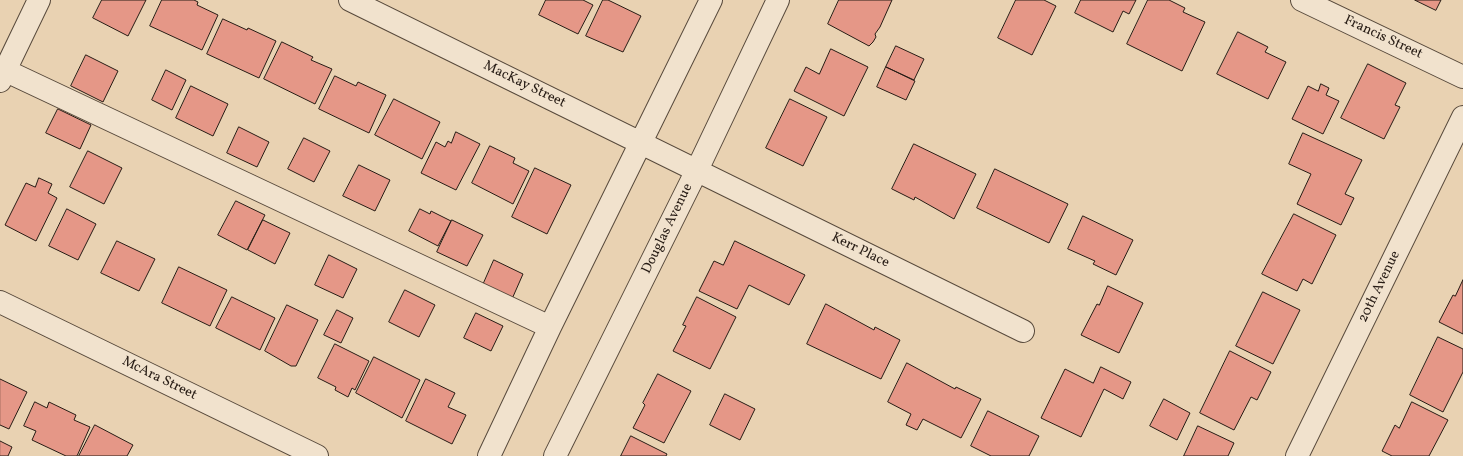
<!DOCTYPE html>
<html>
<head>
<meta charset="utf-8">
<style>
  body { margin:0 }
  canvas { display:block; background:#e9d2b2 }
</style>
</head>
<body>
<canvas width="1463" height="456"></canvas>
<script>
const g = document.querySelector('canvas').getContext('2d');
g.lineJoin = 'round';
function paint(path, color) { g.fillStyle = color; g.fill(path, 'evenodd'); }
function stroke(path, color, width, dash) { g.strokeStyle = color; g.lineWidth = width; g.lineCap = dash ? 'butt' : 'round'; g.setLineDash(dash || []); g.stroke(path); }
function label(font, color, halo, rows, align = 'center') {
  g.font = font + ' Vollkorn,serif'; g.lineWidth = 4; g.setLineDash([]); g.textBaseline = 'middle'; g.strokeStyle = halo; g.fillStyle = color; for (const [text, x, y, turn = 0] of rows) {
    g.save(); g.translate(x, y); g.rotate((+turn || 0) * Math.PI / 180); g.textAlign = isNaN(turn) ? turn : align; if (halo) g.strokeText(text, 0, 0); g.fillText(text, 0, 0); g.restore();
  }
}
const building = new Path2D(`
  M 102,0 L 146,0 L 128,36 L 93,18 Z
  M 162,0 L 194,0 L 198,2 L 197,5 L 218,15 L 202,50 L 150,26 Z
  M 546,0 L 583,0 L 593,5 L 578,34 L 539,15 Z
  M 603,0 L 608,0 L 641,16 L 623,52 L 586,36 Z
  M 839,0 L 892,0 L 880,27 L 875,34 L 876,37 L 873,42 L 869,46 L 828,24 Z
  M 1016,0 L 1044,0 L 1056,6 L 1032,55 L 998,38 Z
  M 1081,0 L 1136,0 L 1129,14 L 1123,11 L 1113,32 L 1075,13 Z
  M 1148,0 L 1169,0 L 1185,8 L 1183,12 L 1205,22 L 1182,71 L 1127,44 Z
  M 1415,0 L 1441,0 L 1436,10 Z
  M 223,19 L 247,30 L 248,28 L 276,41 L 259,78 L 207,54 Z
  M 1238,32 L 1268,47 L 1265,52 L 1286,62 L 1268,99 L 1217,74 Z
  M 282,42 L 313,57 L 311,60 L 332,69 L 315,104 L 264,79 Z
  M 896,46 L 924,59 L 914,80 L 886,67 Z
  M 831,49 L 868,67 L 844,116 L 794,91 L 806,67 L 819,74 Z
  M 86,55 L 118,71 L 103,102 L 71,86 Z
  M 1368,64 L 1406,83 L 1395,105 L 1400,107 L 1384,139 L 1341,118 Z
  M 886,67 L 915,81 L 906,100 L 877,87 Z
  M 166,70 L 186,80 L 172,110 L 152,100 Z
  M 335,76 L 356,86 L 358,82 L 386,95 L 369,133 L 319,109 Z
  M 1321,84 L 1329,88 L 1326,95 L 1339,101 L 1323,134 L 1292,119 L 1308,86 L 1318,91 Z
  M 191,86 L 228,104 L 213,136 L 176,118 Z
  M 394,99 L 440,122 L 422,159 L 375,135 Z
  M 790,99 L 827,117 L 803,166 L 766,148 Z
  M 58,109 L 91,125 L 80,149 L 46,133 Z
  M 239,127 L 269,142 L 257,167 L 227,153 Z
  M 456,132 L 480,144 L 456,190 L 421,173 L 436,142 L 445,147 L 448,141 L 451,143 Z
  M 1303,133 L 1362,160 L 1345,194 L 1354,198 L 1341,225 L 1297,204 L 1311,174 L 1289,164 Z
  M 304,138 L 330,151 L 314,182 L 288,169 Z
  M 914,144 L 976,174 L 954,219 L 915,197 L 914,200 L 892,189 Z
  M 490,146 L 515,158 L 513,163 L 529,171 L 513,204 L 472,183 Z
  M 88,151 L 122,168 L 104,204 L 70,187 Z
  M 359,165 L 390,180 L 375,211 L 343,196 Z
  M 535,168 L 571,185 L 547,234 L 512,217 Z
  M 995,169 L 1068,204 L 1049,243 L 977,208 Z
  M 39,178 L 52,184 L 48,193 L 57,198 L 36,241 L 5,225 L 26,183 L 35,187 Z
  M 236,201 L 265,215 L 247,250 L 218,235 Z
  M 67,209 L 96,224 L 78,260 L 49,246 Z
  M 420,209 L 430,214 L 431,211 L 451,221 L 438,246 L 409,231 Z
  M 1294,214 L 1336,235 L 1312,284 L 1303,279 L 1297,291 L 1262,274 Z
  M 1083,216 L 1133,240 L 1116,275 L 1093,264 L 1095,261 L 1068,249 Z
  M 263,220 L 290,233 L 275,264 L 248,250 Z
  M 452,220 L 483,235 L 467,266 L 437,252 Z
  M 117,241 L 155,259 L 139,291 L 101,273 Z
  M 735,241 L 805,275 L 789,305 L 749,285 L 737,309 L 699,291 L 714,261 L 723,265 Z
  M 329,255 L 357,269 L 343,298 L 315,285 Z
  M 494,260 L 523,274 L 512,299 L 483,285 Z
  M 179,267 L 227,290 L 210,326 L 162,303 Z
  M 1463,280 L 1463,334 L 1439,322 L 1453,295 L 1455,296 Z
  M 1108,286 L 1143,303 L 1119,353 L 1081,335 L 1097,304 L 1099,305 Z
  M 405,290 L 435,305 L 419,337 L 389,322 Z
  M 1263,292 L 1300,310 L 1273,364 L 1236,346 Z
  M 232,297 L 275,318 L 260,350 L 216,328 Z
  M 697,297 L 736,317 L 710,369 L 673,351 L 686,326 L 683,325 Z
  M 826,304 L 874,330 L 875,327 L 900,340 L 881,379 L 807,344 Z
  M 287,305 L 318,320 L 296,366 L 291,366 L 265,351 Z
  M 337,310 L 353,318 L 341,343 L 324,335 Z
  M 476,313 L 503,326 L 491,351 L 464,338 Z
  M 1438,337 L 1463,349 L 1463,372 L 1443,412 L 1410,395 Z
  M 335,344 L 369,361 L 355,390 L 352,388 L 348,397 L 335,390 L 336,387 L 318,378 Z
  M 1230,351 L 1271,372 L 1257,400 L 1251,397 L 1234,430 L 1200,413 Z
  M 374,357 L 420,380 L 402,418 L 356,393 Z
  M 907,363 L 955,389 L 956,387 L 981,399 L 961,438 L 923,419 L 917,430 L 906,425 L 911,414 L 888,402 Z
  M 1101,367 L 1131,382 L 1123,399 L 1104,389 L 1081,437 L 1041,418 L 1065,369 L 1093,383 Z
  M 658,374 L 691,391 L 664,443 L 633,428 L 645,405 L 643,403 Z
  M 0,379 L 27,392 L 9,429 L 0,425 Z
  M 426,379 L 455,393 L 448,407 L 466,415 L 452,444 L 406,421 Z
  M 725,394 L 755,409 L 740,440 L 710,425 Z
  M 1164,399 L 1190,413 L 1177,440 L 1150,426 Z
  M 35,402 L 47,408 L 49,402 L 76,415 L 74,420 L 90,427 L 77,456 L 66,456 L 32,440 L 36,431 L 24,426 Z
  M 1412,402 L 1448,420 L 1429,456 L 1392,456 L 1382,451 L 1395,425 L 1399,428 Z
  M 988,411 L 1039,436 L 1029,456 L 991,456 L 971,446 Z
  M 95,425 L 133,445 L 127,456 L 79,456 Z
  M 1198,426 L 1234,443 L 1228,456 L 1184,456 Z
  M 631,436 L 667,454 L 666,456 L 621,456 Z
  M 0,441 L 12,447 L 8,456 L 0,456 Z`);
paint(building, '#e59787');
stroke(building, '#271c15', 1);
const minor = new Path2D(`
  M 350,0 L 1023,331
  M 1302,0 L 1463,77
  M 0,68 L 550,327
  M 0,81 L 39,0
  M 0,302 L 317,456
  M 489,456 L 550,327 L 711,0
  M 555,456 L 697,170 L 778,0
  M 1297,456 L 1463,117`);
stroke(minor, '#584a3c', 24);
stroke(minor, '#f1e2cd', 22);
label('14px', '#271c15', '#f1e2cd', [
  ["Francis Street",1383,38,25],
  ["MacKay Street",524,85,26],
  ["Douglas Avenue",668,229,-64],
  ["Kerr Place",860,251,26],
  ["20th Avenue",1380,287,-64],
  ["McAra Street",159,379,26]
]);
</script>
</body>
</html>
